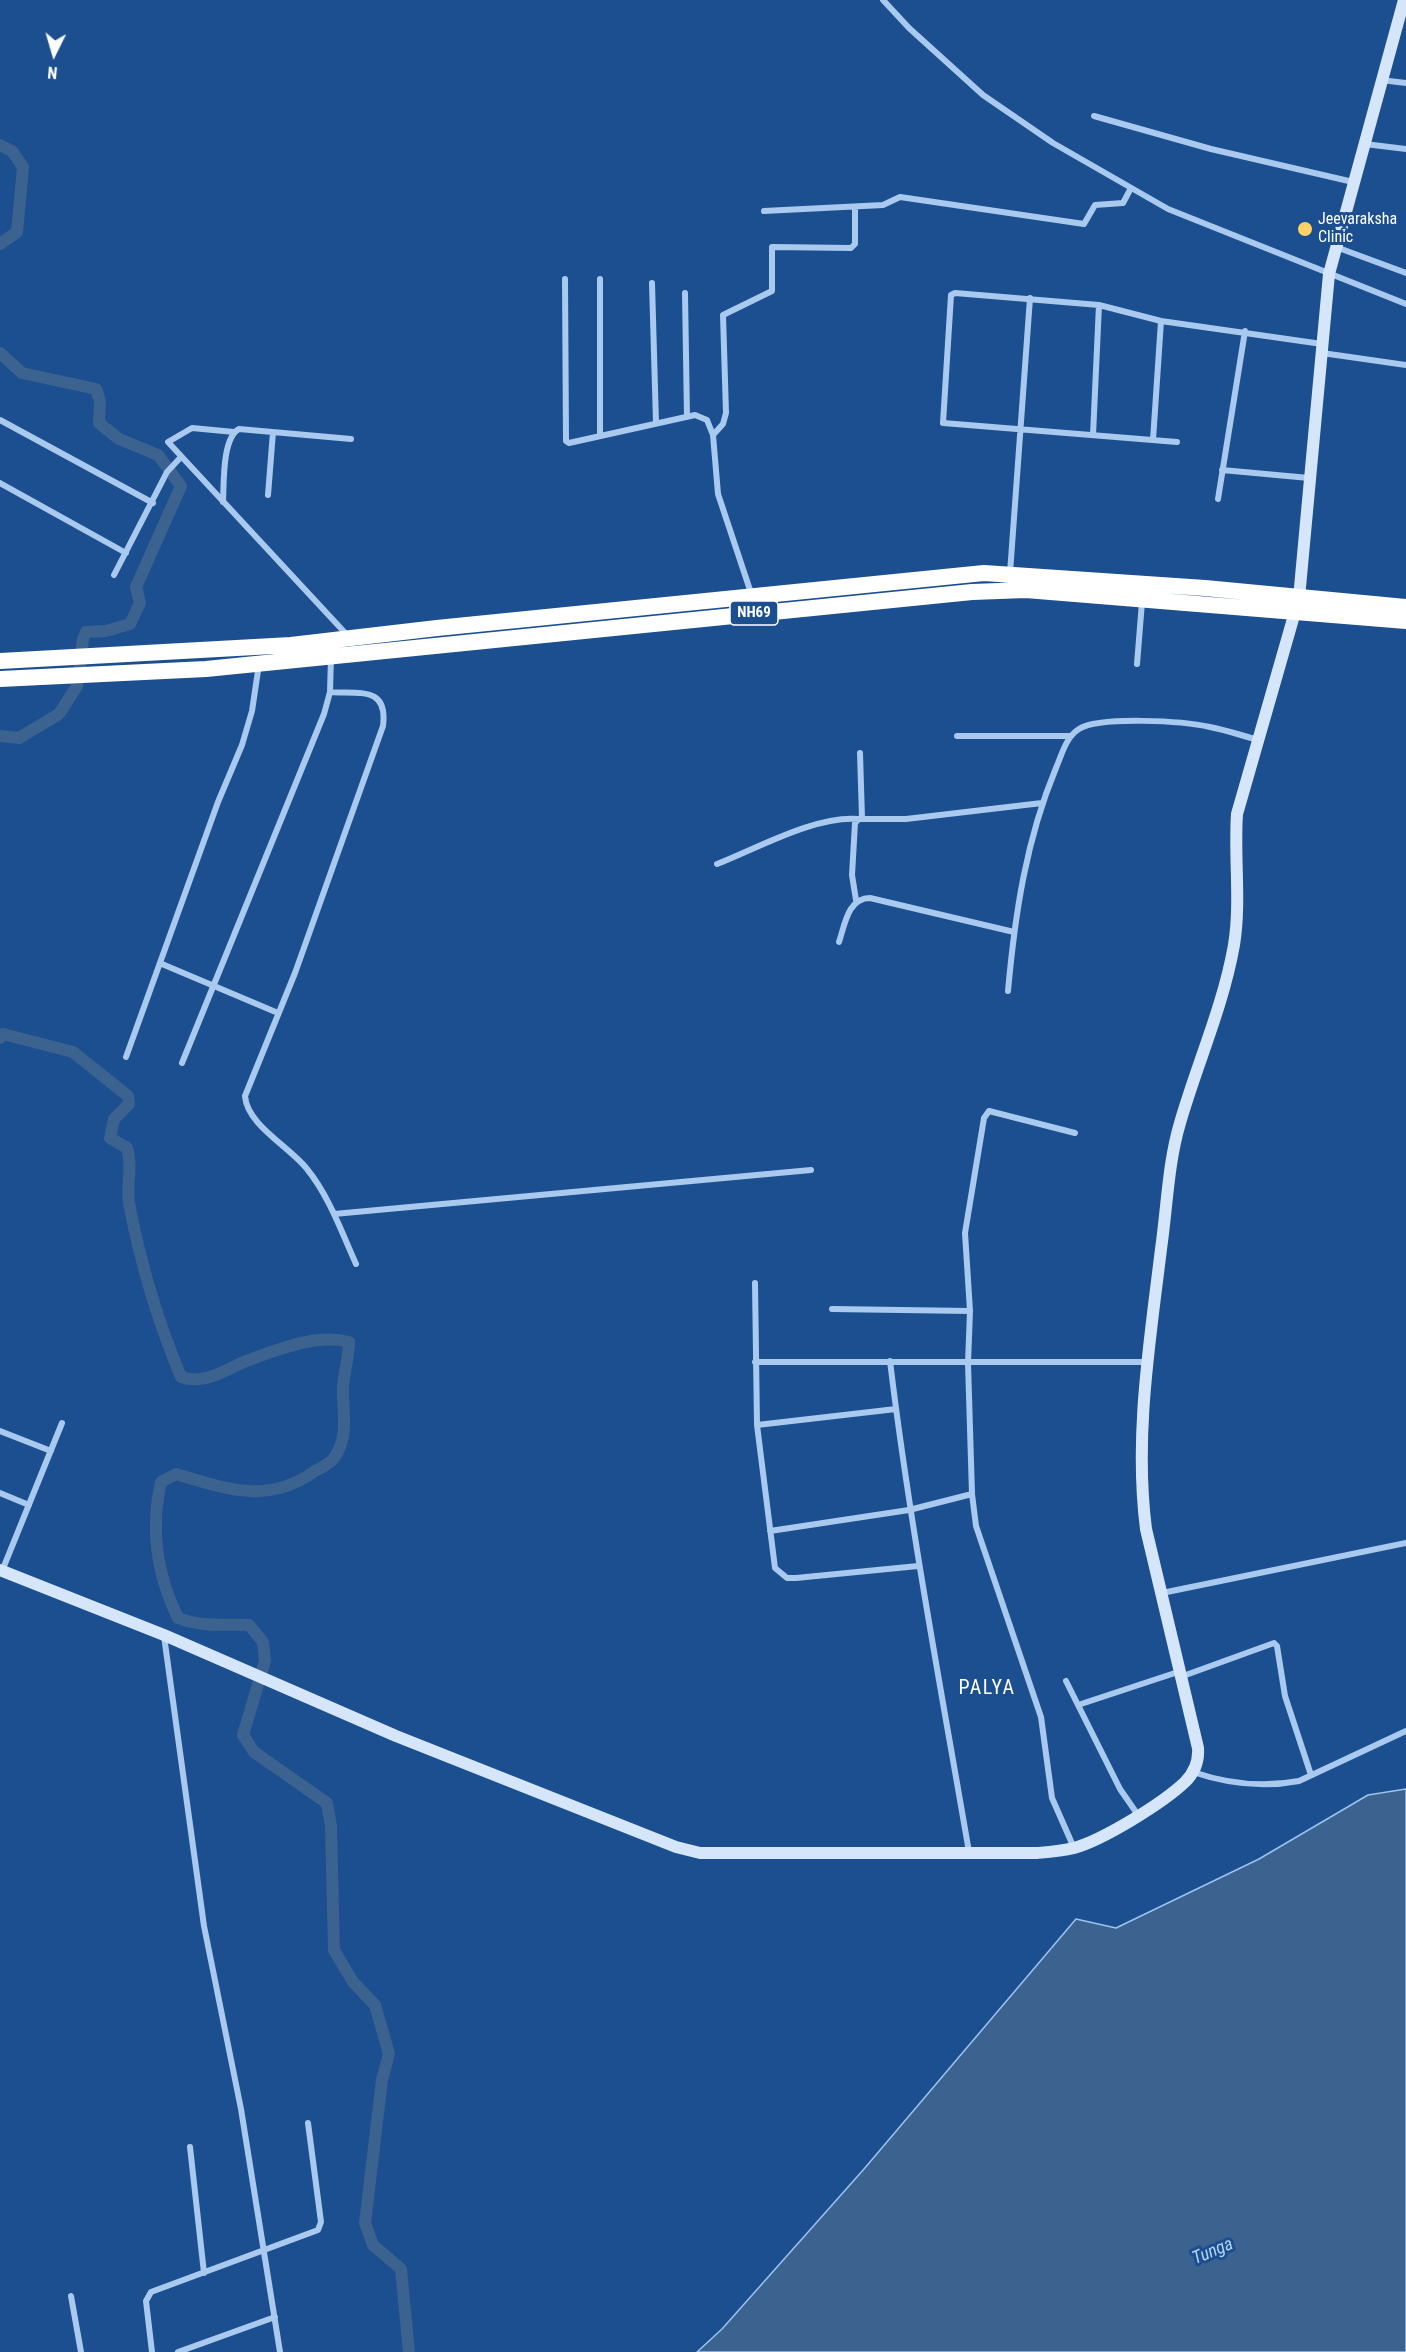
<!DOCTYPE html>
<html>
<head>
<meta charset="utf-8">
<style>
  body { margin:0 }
  #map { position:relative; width:1406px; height:2352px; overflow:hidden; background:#1b4f8f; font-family:"Roboto Condensed",sans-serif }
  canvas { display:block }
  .north { position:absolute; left:24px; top:24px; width:60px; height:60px; -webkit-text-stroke:4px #1b4f8f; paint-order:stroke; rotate:185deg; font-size:16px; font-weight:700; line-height:24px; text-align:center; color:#fff }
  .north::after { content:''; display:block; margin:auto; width:21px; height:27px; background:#fff; clip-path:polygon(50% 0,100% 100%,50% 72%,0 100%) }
</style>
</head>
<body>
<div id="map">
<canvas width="1406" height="2352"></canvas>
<div class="north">N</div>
</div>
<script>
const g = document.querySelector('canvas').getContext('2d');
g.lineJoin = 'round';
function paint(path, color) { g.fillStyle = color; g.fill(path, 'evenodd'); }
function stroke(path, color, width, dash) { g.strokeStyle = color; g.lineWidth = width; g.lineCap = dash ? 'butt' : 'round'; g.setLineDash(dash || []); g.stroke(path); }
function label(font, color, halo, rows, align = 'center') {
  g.font = font + ' "Roboto Condensed",sans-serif'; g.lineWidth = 6; g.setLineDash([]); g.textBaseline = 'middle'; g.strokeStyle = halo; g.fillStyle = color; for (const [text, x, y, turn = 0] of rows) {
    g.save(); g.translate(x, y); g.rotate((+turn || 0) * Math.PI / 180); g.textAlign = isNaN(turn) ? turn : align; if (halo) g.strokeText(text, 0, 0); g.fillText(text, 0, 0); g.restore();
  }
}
const water = new Path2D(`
  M 1406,1789 L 1406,2352 L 697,2352 L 722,2329 L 864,2169 L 1076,1919 L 1116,1928 L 1259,1859 L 1368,1795 Z`);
paint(water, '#3c6290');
stroke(water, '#9cc4f0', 1.5);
stroke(new Path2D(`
  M 0,145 L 12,151 L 23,167 L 17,232 L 0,244
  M 0,353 L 22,373 L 96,389 L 100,401 L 99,423 L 119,439 L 158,455 L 181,486 L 136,587 L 140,603 L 130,624 L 106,631 L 86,632 L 83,639 L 77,686 L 59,714 L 19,738 L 0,736
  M 0,1038 L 3,1034 L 73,1052 L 128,1096 L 129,1104 L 114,1119 L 110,1138 L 127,1148 C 133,1166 126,1185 129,1203 C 140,1261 158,1322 181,1377 C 205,1385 225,1370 246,1361 C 277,1350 317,1333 349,1342 C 349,1357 344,1372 343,1387 C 342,1411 350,1436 334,1458 C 330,1463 321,1468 315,1471 C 268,1505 226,1489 176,1474 L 161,1482 C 150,1530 157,1575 178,1618 C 201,1627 224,1624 249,1625 L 263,1642 L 265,1661 L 243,1735 L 254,1752 L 327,1803 L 331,1826 L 334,1950 L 353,1982 L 375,2005 L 389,2054 L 382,2080 L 365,2223 L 373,2245 L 401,2269 L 409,2352`), '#3c6290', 12);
stroke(new Path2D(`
  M 883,0 L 909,28 L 983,95 L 1053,143 L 1168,209 L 1406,304
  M 1381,80 L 1406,83
  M 1094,116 L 1211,149 L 1353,182
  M 1365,144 L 1406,149
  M 764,211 L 883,205 L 900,197 L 1084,224 L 1095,205 L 1123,203 L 1131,188
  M 1336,247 L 1406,273
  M 565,279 L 566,441 L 569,443 L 695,415 L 707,420 L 713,435 L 718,494 L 752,596
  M 600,279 L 600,436
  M 652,283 L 656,423
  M 685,293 L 687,417
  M 1322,353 L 1406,365
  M 0,420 L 153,503
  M 234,432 L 192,428 L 168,442 L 348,636
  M 713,435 L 723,424 L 726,413 L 723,315 L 772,291 L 772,247 L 851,248 L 855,244 L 855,207
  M 1093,435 L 1099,305
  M 1153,440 L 1161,321
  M 1177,442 L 943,423 L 951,295 L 955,293 L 1099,305 L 1161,321 L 1322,344
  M 1222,470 L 1309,478
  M 0,483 L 126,553
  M 268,495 L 273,432
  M 1218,499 L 1245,331
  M 223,502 C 224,484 222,438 239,429 L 351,439
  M 1010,573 L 1030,298
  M 114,575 L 167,472 L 180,458
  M 1137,664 L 1142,602
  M 330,692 C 360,694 388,686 383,726 L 295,973 L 245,1096 C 247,1125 290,1147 307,1169 C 329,1196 342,1233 356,1264
  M 957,736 L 1070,736
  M 860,753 L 862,818
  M 717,864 C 758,848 816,815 859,819
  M 856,900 L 852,875 L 855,823 L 859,819 L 906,819 L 1042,803
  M 839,942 C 845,924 848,898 870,898 L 1014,932
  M 162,964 L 278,1013
  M 1008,991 C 1015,914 1026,840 1056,768 C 1062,754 1066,737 1079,729 C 1100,716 1184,721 1210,727 C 1226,730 1243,736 1259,740
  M 126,1057 L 218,802 L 242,745 L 252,711 L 259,664
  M 182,1063 L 324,714 L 330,692 L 331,657
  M 334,1214 L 811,1170
  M 755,1283 L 757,1425 L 775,1568 L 787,1578 L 796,1578 L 918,1566
  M 832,1309 L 970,1311
  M 890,1361 C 910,1526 941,1689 969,1852
  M 755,1362 L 1147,1362
  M 757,1425 L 896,1409
  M 0,1431 L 51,1451
  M 0,1493 L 29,1505
  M 770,1531 L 909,1510 L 972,1494
  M 2,1571 L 62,1423
  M 1162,1593 L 1406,1543
  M 164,1636 L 204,1926 L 241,2109 L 280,2352
  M 1183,1676 L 1274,1643 L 1277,1646 L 1285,1696 L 1311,1775
  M 1066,1681 L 1120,1789 L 1138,1815
  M 1078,1705 L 1181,1671
  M 1193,1772 C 1228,1784 1262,1788 1299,1781 L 1406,1731
  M 1074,1848 L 1052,1798 L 1041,1717 L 976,1526 L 972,1494 L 968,1363 L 970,1311 L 965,1233 L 984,1118 L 989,1111 L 1075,1133
  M 190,2147 L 204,2273
  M 71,2296 L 81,2352
  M 152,2352 L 146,2301 L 151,2292 L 318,2230 L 321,2222 L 308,2123
  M 178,2352 L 275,2317`), '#a9c9ee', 6);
stroke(new Path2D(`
  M 0,1570 L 164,1635 L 396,1736 L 676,1847 L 700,1853 L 1037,1853 C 1049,1852 1062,1851 1074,1848 C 1103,1840 1163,1803 1185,1782 C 1194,1773 1199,1761 1198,1748 L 1146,1529 C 1134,1436 1150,1341 1161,1249 C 1167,1208 1168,1163 1180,1123 C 1197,1064 1223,1007 1234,945 C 1241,902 1234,857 1237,814 L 1299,598 L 1329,274 L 1404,0`), '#d6e6fa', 12);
stroke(new Path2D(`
  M 0,661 L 291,645 L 437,628 L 984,573 L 1205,588 L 1406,607
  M 0,679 L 206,669 L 972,592 L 1026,590 L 1406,621`), '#fff', 16);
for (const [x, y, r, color] of [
  [1305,229,8,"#ffd166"]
]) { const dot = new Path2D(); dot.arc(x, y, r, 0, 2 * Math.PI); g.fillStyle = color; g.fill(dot); stroke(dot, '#1b4f8f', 2); }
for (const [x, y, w] of [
  [754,613,48]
]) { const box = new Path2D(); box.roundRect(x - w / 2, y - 12, w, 24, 4.5); g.fillStyle = '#1b4f8f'; g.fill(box); stroke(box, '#fff', 1.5); }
label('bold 15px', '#fff', null, [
  ["NH69",754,613]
]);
label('16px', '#fff', '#1b4f8f', [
  ["Jeevaraksha",1318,220],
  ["Clinic",1318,238]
], 'left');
label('italic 18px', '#b5d3f5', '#1b4f8f', [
  ["Tunga",1213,2252,-23]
]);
g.letterSpacing = '1.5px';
label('20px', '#fff', '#1b4f8f', [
  ["PALYA",987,1689]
]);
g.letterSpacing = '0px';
</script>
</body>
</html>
